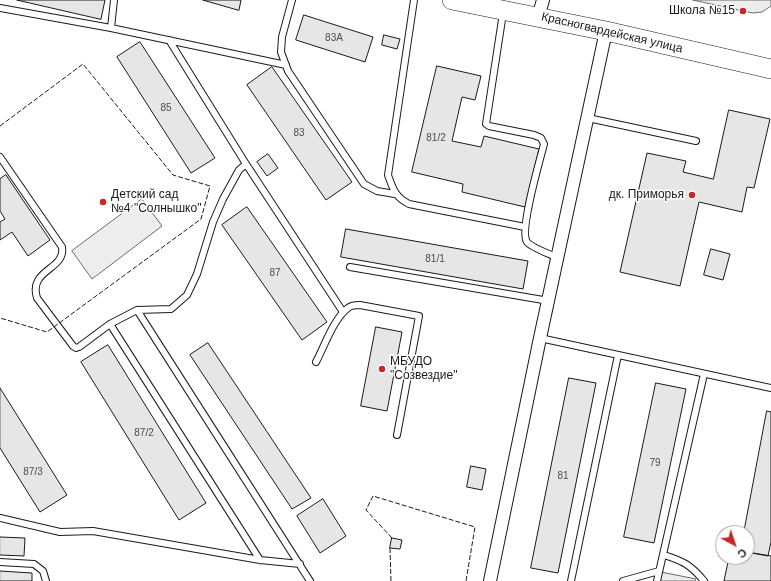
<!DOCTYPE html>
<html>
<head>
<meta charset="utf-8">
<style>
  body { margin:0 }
  #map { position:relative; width:771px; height:581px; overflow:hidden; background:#fff; font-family:Helvetica,sans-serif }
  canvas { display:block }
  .north { position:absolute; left:715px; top:525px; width:40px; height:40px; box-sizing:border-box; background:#fff; border:1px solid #a3a3a3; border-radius:50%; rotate:140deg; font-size:11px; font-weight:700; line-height:16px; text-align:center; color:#1a1a1a }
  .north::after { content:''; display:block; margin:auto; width:14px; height:18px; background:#c62828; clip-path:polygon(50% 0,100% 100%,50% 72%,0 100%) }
</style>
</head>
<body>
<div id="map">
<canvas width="771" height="581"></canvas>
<div class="north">С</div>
</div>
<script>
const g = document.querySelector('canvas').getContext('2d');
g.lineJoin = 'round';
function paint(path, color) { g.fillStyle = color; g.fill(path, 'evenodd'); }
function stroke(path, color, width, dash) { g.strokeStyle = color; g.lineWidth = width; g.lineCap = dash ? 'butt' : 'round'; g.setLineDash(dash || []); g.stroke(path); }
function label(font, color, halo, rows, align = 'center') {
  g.font = font + ' Helvetica,sans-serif'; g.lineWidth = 3; g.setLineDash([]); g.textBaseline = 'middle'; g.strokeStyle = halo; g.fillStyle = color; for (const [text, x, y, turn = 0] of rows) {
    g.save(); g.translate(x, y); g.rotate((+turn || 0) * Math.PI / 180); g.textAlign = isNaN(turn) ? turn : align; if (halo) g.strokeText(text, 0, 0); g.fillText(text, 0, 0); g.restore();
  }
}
const built = new Path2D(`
  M 693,0 L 771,0 L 771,6 L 762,12 L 753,13 Z
  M 142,199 L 162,226 L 92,279 L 72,251 Z
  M 661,572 L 696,579 L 695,581 L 659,581 Z`);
paint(built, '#ededed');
stroke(built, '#6a6a6a', 1);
const building = new Path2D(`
  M 17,0 L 105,0 L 101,19 Z
  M 203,0 L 241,0 L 239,10 Z
  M 304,15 L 373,37 L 365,62 L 296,40 Z
  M 384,35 L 400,39 L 397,49 L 382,45 Z
  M 140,42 L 215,158 L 191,173 L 117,57 Z
  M 437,66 L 481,76 L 475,100 L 462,97 L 452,141 L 481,147 L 484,136 L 539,149 L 525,207 L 462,192 L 463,184 L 412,172 Z
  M 272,67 L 352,182 L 326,200 L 247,85 Z
  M 729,110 L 770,119 L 754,188 L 747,187 L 742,212 L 699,202 L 680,286 L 620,272 L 647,153 L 686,161 L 683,172 L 713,179 Z
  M 268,154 L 278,168 L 267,176 L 257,162 Z
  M 6,175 L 50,240 L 28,256 L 12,232 L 0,240 L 0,222 L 5,219 L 0,211 L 0,179 Z
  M 247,207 L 327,322 L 302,340 L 222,225 Z
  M 346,229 L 528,261 L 523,289 L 341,257 Z
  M 711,249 L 730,254 L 723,280 L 704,275 Z
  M 376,327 L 402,332 L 387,411 L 361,406 Z
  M 208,343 L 311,498 L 292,509 L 190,355 Z
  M 108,345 L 206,503 L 179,520 L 81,362 Z
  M 569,378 L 596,383 L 558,573 L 531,568 Z
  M 656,383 L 686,389 L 654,543 L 624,537 Z
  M 0,388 L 67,495 L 40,512 L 0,448 Z
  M 767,411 L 771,412 L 771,542 L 768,556 L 747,552 L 747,533 L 744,533 Z
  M 471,466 L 486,469 L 482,490 L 467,487 Z
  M 323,499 L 346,536 L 320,553 L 297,516 Z
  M 0,537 L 25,538 L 24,556 L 0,555 Z
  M 392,538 L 402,540 L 400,549 L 390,548 Z
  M 747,552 L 771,556 L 771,581 L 724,581 L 729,557 L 747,557 Z
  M 0,571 L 32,573 L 32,581 L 0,581 Z`);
paint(building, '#e6e6e6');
stroke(building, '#1a1a1a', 1);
const lane = new Path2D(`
  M 292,0 L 282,37 L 281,52 L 288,71 L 364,184 L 377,191 L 395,194
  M 414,0 L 388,175 C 393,189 395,197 409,204 L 525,227
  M 0,8 L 111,28 L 114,0
  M 503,13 L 486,124 L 489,126 L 534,135 L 541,138 L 544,144 C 540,160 519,231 527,242 C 532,248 550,254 558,258
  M 111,28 L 286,65
  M 588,118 L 696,141
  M 0,157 L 62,247 C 66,270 28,269 37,298 L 73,346 L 76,348 L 79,347 L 110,324 L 137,310 L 171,309 L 187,295 L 197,274 L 213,222 L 223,199 L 239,170 L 246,164 L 169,40
  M 246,164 L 343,312
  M 350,267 L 549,301
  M 137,310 L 310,581
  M 110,324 L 260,560
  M 540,338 L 771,388
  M 316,362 C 324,347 334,318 348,308 C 351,305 356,305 360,305 L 419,316 L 397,435
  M 0,518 L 60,532 L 93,531 L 260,560 L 300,564
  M 664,555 C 683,561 691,565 704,581
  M 0,562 L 34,564 L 43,571 L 46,581
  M 571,581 L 618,355
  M 623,581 L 659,571
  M 657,581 L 704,374`);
const street = new Path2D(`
  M 538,17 L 543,0
  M 490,581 L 540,338 L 606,31`);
const primary = new Path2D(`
  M 452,0 L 606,31 L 771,69`);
stroke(lane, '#1a1a1a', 8);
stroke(street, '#1a1a1a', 14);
stroke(primary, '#1a1a1a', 20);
stroke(lane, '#fff', 6);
stroke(street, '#fff', 12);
stroke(primary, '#fff', 19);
stroke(new Path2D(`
  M 0,126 L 83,64 L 173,175 L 210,186 L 201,219 L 47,332 L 0,318
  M 392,538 L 366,510 L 373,496 L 475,527 L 466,581
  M 390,548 L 391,581`), '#1a1a1a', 1, [5, 2]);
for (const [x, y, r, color] of [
  [743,11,4,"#c62828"],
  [692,195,4,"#c62828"],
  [103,202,4,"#c62828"],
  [382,369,4,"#c62828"]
]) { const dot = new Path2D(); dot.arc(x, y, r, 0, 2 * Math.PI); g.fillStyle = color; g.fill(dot); stroke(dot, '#fff', 1.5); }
label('10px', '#4d4d4d', null, [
  ["83А",334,38],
  ["85",166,108],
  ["83",299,133],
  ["81/2",436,138],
  ["81/1",435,259],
  ["87",275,273],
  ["87/2",144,433],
  ["79",655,463],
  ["87/3",33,472],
  ["81",563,476]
]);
label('12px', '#1a1a1a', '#fff', [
  ["Школа №15",735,11],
  ["Детский сад",111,195,"left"],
  ["№4 \"Солнышко\"",111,209,"left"],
  ["дк. Приморья",684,195],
  ["МБУДО",390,362,"left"],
  ["\"Созвездие\"",390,376,"left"]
], 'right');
label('12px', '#1a1a1a', '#fff', [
  ["Красногвардейская улица",612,33,13]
]);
</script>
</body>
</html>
